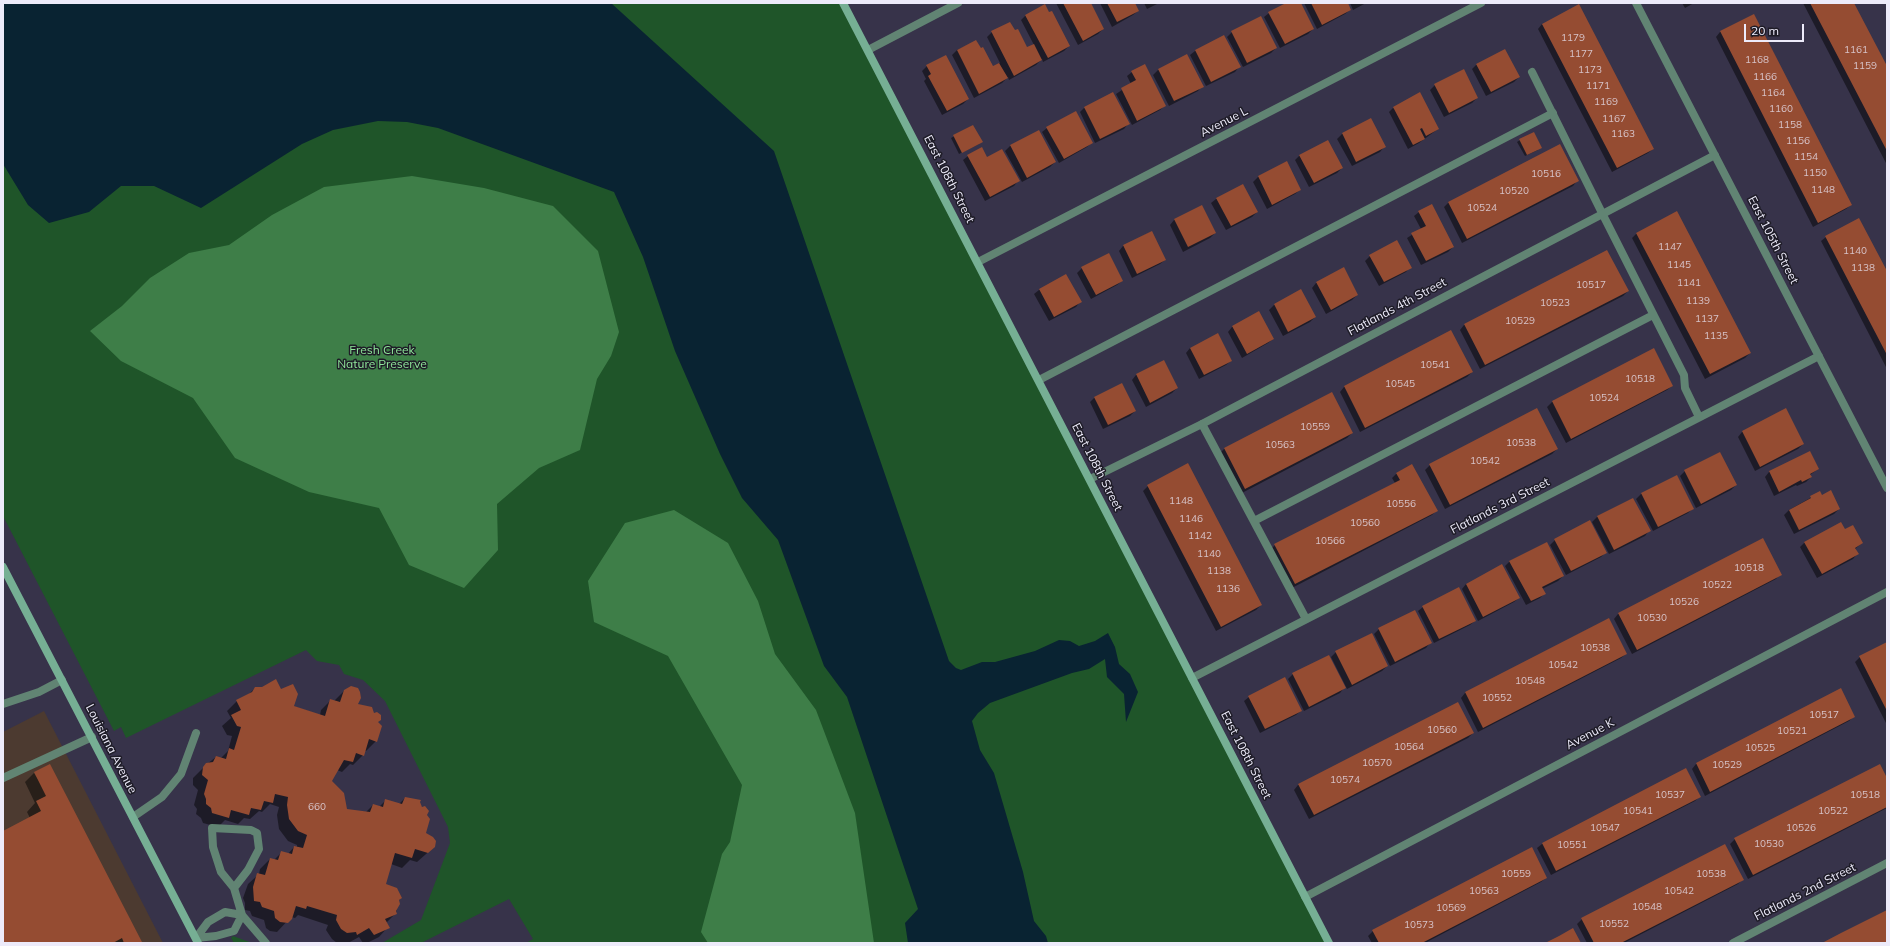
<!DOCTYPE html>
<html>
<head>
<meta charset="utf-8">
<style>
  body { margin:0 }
  #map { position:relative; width:1890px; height:946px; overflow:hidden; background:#37334a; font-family:Mulish,sans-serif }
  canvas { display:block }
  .frame { position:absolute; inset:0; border:4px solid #edebfa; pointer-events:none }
  .scale { position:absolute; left:1744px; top:24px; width:60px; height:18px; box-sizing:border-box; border:2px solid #edebfa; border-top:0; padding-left:5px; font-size:12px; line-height:14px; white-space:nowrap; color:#edebfa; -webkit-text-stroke:3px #1e1c27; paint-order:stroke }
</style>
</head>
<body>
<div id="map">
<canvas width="1890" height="946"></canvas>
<div class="frame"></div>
<div class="scale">20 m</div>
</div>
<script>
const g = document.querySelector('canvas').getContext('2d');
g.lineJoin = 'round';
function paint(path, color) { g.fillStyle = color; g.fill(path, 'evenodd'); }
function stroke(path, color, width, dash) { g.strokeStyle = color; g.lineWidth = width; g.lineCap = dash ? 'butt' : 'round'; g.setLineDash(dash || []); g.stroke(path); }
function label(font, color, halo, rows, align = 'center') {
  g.font = font + ' Mulish,sans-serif'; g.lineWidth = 3; g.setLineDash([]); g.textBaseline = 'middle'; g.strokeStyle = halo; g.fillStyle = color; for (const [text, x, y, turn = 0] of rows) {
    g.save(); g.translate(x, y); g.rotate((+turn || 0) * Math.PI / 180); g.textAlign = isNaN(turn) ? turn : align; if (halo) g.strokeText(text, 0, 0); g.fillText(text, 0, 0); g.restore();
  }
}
paint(new Path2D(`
  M 44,711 L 163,943 L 3,943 L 3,732 Z`), '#4c3a30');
paint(new Path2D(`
  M 584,3 L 839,3 L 1329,943 L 1023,943 Z
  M 312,112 L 441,118 L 618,188 L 794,537 L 932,911 L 921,943 L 526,943 L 533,939 L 509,899 L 421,943 L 382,943 L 421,920 L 450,843 L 448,827 L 385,701 L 363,680 L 344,674 L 339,665 L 317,661 L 306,650 L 126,738 L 121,727 L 114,731 L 3,516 L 3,118 Z
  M 233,936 L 252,943 L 234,943 L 231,938 Z`), '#1f5529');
paint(new Path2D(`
  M 412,176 L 484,188 L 553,206 L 598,251 L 619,332 L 611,356 L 597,379 L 580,450 L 539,468 L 497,504 L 498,550 L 464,588 L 409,565 L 379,508 L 309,492 L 235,458 L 193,398 L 121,361 L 90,331 L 122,306 L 150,278 L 189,253 L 229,245 L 272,215 L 324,187 Z
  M 674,510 L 728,543 L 758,601 L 775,654 L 816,710 L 855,813 L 874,943 L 708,943 L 701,932 L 722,854 L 730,842 L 742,785 L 668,656 L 594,622 L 588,581 L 625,523 Z`), '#3e7e48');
paint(new Path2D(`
  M 3,3 L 611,3 L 774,151 L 949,661 L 956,668 L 961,670 L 982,662 L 995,662 L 1035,651 L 1059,640 L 1070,641 L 1079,646 L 1095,641 L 1108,633 L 1115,647 L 1119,664 L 1130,674 L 1138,692 L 1126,722 L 1124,694 L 1107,677 L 1105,659 L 1089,669 L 1072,673 L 990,703 L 978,713 L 972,721 L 980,750 L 994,773 L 1023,872 L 1034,921 L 1046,936 L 1048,943 L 908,943 L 905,923 L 918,909 L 847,697 L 824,666 L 778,540 L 742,498 L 720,454 L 675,351 L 643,257 L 614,192 L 438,128 L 407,122 L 378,121 L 333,130 L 302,144 L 201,208 L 154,186 L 121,186 L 89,212 L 49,223 L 28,205 L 3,164 Z`), '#092332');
paint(new Path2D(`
  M 1056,3 L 1090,3 L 1103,29 L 1098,34 L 1078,45 Z
  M 1100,3 L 1134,3 L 1138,11 L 1133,15 L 1112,27 Z
  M 1144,3 L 1159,3 L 1147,9 Z
  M 1288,3 L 1300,3 L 1313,29 L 1308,34 L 1280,48 L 1264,17 L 1269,13 Z
  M 1304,3 L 1347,3 L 1350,10 L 1345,14 L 1317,29 Z
  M 1350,3 L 1366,3 L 1353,10 Z
  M 1682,3 L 1694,3 L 1685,8 Z
  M 1803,3 L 1853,3 L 1887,69 L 1887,165 Z
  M 1026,15 L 1069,46 L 1064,51 L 1043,62 L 1042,59 L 1036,65 L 1009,80 L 1008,77 L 1002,83 L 974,98 L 952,55 L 957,50 L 976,41 L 992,67 L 1000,63 L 987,37 L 992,32 L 1027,49 L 1034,45 L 1021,20 Z
  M 1754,15 L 1851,205 L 1846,209 L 1813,227 L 1716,37 L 1720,32 Z
  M 1542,24 L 1653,149 L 1648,153 L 1612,172 L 1538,29 Z
  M 1232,32 L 1276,48 L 1271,53 L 1243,67 L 1227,37 Z
  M 1224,36 L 1239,67 L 1235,72 L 1206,86 L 1190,55 L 1195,51 Z
  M 1187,56 L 1202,86 L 1198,91 L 1169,106 L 1153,75 L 1158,70 Z
  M 1477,64 L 1519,77 L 1514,82 L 1486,96 L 1472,69 Z
  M 927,66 L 968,99 L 963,104 L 942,115 L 924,81 L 926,79 L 922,71 Z
  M 1132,72 L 1165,105 L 1160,110 L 1132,125 L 1116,94 L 1131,84 L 1127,76 Z
  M 1435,85 L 1477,98 L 1472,103 L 1444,117 L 1430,90 Z
  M 1084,108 L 1128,124 L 1124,129 L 1095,143 L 1080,112 Z
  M 1393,108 L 1438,129 L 1419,143 L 1408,149 L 1389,112 Z
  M 1370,119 L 1384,147 L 1380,152 L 1352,166 L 1337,139 L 1342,134 Z
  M 973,126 L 979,144 L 959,154 L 951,138 Z
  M 1047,128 L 1092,142 L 1087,147 L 1059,163 L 1042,132 Z
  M 1038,131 L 1055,162 L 1050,167 L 1022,182 L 1005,151 L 1010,146 Z
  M 1520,140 L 1538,150 L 1525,156 L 1517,142 Z
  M 1300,155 L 1342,168 L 1337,173 L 1309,187 L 1295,160 Z
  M 968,156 L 987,158 L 1018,181 L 1014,186 L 985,201 L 963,160 Z
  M 1286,162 L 1300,190 L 1295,194 L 1267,209 L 1253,182 L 1258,177 Z
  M 1577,181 L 1573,186 L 1462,243 L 1444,207 L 1449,202 Z
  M 1243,185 L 1257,212 L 1252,217 L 1226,230 L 1211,203 L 1216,199 Z
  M 1202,207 L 1215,233 L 1210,238 L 1183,252 L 1170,225 L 1174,220 Z
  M 1419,212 L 1453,247 L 1448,252 L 1421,265 L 1407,238 L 1421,229 L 1414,216 Z
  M 1151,232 L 1165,260 L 1160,264 L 1132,278 L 1119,251 L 1123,246 Z
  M 1637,233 L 1750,353 L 1745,358 L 1705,379 L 1632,238 Z
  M 1826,237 L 1887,274 L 1887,369 L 1821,241 Z
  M 1607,252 L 1628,291 L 1623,296 L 1480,369 L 1460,330 L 1464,325 Z
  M 1370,256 L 1410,267 L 1406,272 L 1379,286 L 1365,261 Z
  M 1082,268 L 1122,281 L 1117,285 L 1091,299 L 1077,273 Z
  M 1343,269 L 1357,295 L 1352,300 L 1326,314 L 1312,288 L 1316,283 Z
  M 1066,276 L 1080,302 L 1076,307 L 1049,321 L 1034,294 L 1039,290 Z
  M 1301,291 L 1315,317 L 1310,322 L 1283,336 L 1269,310 L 1274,305 Z
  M 1259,313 L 1273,339 L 1268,343 L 1242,358 L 1228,332 L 1232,327 Z
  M 1451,332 L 1472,372 L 1467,377 L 1360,432 L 1340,392 L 1344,387 Z
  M 1190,348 L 1231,361 L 1226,365 L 1199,379 L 1186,353 Z
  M 1654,350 L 1672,386 L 1667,390 L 1566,443 L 1547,407 L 1552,402 Z
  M 1163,362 L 1177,388 L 1172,393 L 1146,407 L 1132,380 L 1136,375 Z
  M 1331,393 L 1352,433 L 1347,438 L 1240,494 L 1219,454 L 1224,449 Z
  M 1095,397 L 1135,411 L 1130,416 L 1103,429 L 1090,402 Z
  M 1785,410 L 1803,444 L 1798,449 L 1755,471 L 1738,437 L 1742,432 Z
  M 1557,449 L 1552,454 L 1445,509 L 1425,470 L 1430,465 Z
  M 1810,452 L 1818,469 L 1810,475 L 1811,477 L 1806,482 L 1797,486 L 1796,485 L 1774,496 L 1765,477 L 1769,472 Z
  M 1720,453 L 1736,485 L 1731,490 L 1696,508 L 1680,476 L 1685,471 Z
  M 1397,473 L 1436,511 L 1432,515 L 1290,589 L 1270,550 L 1275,545 L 1395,483 L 1392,478 Z
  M 1677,476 L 1693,508 L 1688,513 L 1653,531 L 1636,499 L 1641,494 Z
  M 1148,486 L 1261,605 L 1256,610 L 1216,631 L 1143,491 Z
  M 1819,493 L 1821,496 L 1839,509 L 1834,514 L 1794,534 L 1784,515 L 1789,510 Z
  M 1633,499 L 1649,531 L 1645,536 L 1609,554 L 1592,522 L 1597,517 Z
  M 1845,531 L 1862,543 L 1855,549 L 1857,554 L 1853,559 L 1817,578 L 1800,547 L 1805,542 Z
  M 1762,539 L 1780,574 L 1776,579 L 1632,654 L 1614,619 L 1618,614 Z
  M 1555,540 L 1605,553 L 1601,557 L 1566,575 L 1550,545 Z
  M 1510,561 L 1563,576 L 1558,581 L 1542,589 L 1544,594 L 1540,598 L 1526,605 L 1505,566 Z
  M 1466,584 L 1519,598 L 1514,602 L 1478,621 L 1462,589 Z
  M 1423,607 L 1475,621 L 1470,625 L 1434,643 L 1418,611 Z
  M 1608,619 L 1626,654 L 1621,658 L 1478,732 L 1461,698 L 1465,693 Z
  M 1379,629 L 1430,643 L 1426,648 L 1390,666 L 1374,634 Z
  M 1371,634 L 1387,666 L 1382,671 L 1347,689 L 1331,657 L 1336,652 Z
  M 1887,643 L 1887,725 L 1855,662 L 1860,657 Z
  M 1293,674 L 1344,688 L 1340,693 L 1304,711 L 1288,679 Z
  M 255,688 L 281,690 L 293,706 L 320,715 L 321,710 L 331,700 L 334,701 L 344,691 L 377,722 L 376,741 L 366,751 L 364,750 L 363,755 L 353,765 L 350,764 L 342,772 L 337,770 L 331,781 L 346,810 L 366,812 L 373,805 L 379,807 L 386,800 L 399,804 L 405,798 L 419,802 L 426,815 L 424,834 L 434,847 L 417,862 L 410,860 L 402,868 L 391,864 L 385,885 L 401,898 L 398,901 L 396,913 L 386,923 L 388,927 L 379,937 L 367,943 L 363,943 L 359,937 L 348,943 L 337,943 L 332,939 L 326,930 L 328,925 L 298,915 L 295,918 L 291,917 L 277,932 L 270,931 L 266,928 L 264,920 L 252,916 L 250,911 L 245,910 L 245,903 L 243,898 L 248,884 L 259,874 L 260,869 L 270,859 L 274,860 L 282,852 L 288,854 L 294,847 L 297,848 L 297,845 L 288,841 L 279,829 L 277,815 L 279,807 L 270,804 L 262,812 L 259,811 L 250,819 L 244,818 L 238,824 L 225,820 L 218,827 L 203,823 L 201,818 L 196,814 L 197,809 L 194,805 L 198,790 L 193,785 L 193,778 L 207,764 L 216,757 L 220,759 L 228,751 L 232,736 L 227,735 L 222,726 L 231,718 L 227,711 L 237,701 L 249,694 Z
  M 1840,690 L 1854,716 L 1849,721 L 1705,796 L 1692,769 L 1696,764 Z
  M 1249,697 L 1301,711 L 1296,715 L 1260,733 L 1244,701 Z
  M 1458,703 L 1473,733 L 1468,738 L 1309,819 L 1294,790 L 1298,785 Z
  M 1686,769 L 1700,796 L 1695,801 L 1551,875 L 1537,848 L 1542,844 Z
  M 34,773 L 141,942 L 139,943 L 3,943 L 3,832 L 30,818 L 27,812 L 35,803 L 25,782 Z
  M 1887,780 L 1887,808 L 1748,879 L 1730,844 L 1735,839 Z
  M 1546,878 L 1541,882 L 1425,943 L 1372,943 L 1368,936 L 1373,931 Z
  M 1743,879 L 1738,884 L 1624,943 L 1587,943 L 1577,924 L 1582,919 Z`), '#0007');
paint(new Path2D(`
  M 1063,3 L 1091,3 L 1104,29 L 1083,41 Z
  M 1107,3 L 1135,3 L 1139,11 L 1117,22 Z
  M 1286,3 L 1301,3 L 1314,29 L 1285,44 L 1268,12 Z
  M 1311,3 L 1348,3 L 1351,10 L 1322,25 Z
  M 1810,3 L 1854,3 L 1887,66 L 1887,151 Z
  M 1045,4 L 1049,12 L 1052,11 L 1070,46 L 1048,58 L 1025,15 Z
  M 1579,4 L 1654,149 L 1617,168 L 1542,24 Z
  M 1754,14 L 1852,205 L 1818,223 L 1720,31 Z
  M 1261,16 L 1277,48 L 1247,63 L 1231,31 Z
  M 1010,22 L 1015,30 L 1018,29 L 1027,47 L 1034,44 L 1042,60 L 1014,76 L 991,31 Z
  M 1224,35 L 1241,67 L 1211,82 L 1195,50 Z
  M 976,40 L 981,48 L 983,47 L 993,66 L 999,63 L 1008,78 L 979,94 L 957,50 Z
  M 1505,49 L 1520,77 L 1491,92 L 1476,64 Z
  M 1187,54 L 1204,87 L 1174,101 L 1158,69 Z
  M 946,55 L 969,99 L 947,111 L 928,76 L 931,74 L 926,65 Z
  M 1145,64 L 1166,106 L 1137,121 L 1121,88 L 1136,80 L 1131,71 Z
  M 1464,69 L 1478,98 L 1449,113 L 1434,84 Z
  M 1113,92 L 1130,124 L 1100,139 L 1084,107 Z
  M 1420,92 L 1439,129 L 1426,136 L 1422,128 L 1420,129 L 1425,139 L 1413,145 L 1393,107 Z
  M 1076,111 L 1093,143 L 1064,159 L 1046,127 Z
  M 1371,118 L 1386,147 L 1356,162 L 1342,133 Z
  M 973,125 L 983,142 L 962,153 L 953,135 Z
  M 1039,130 L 1056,162 L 1027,178 L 1010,145 Z
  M 1534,132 L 1542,148 L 1527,155 L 1519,139 Z
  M 1328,140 L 1343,168 L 1314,183 L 1299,155 Z
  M 1560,144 L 1579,181 L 1467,239 L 1448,202 Z
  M 982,147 L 987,157 L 1002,149 L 1020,181 L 990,197 L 967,155 Z
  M 1287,161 L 1301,190 L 1272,205 L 1258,176 Z
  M 1243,184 L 1258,212 L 1231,226 L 1216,198 Z
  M 1432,204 L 1454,247 L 1426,261 L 1411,233 L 1426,226 L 1418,211 Z
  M 1202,205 L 1216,233 L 1188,247 L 1174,219 Z
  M 1677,211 L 1751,353 L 1710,374 L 1636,233 Z
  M 1859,218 L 1887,271 L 1887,355 L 1825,236 Z
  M 1152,231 L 1166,260 L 1137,274 L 1123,245 Z
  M 1397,240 L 1412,268 L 1384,282 L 1369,255 Z
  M 1607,250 L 1629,291 L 1485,365 L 1464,324 Z
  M 1109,253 L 1123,281 L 1096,295 L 1081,267 Z
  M 1344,267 L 1358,295 L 1331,310 L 1316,282 Z
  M 1066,274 L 1082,302 L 1054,317 L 1039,289 Z
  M 1301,289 L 1316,317 L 1288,332 L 1274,304 Z
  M 1259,311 L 1274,339 L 1247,354 L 1232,326 Z
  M 1451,330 L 1473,372 L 1365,428 L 1344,386 Z
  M 1218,333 L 1232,361 L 1204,375 L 1190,348 Z
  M 1654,348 L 1673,386 L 1571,439 L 1552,401 Z
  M 1164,360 L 1178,388 L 1150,403 L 1136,374 Z
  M 1122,383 L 1136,411 L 1108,425 L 1094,397 Z
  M 1332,392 L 1353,433 L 1245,489 L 1224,448 Z
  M 1537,408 L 1558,449 L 1450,505 L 1429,464 Z
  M 1786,408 L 1804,444 L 1760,467 L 1742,431 Z
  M 1810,451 L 1819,469 L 1810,474 L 1812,477 L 1802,482 L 1801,480 L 1779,492 L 1769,471 Z
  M 1720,452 L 1737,485 L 1701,504 L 1684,470 Z
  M 1188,463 L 1262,605 L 1221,627 L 1147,485 Z
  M 1412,464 L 1438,511 L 1295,584 L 1274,544 L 1400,480 L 1396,473 Z
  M 1677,475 L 1694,509 L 1658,527 L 1641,493 Z
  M 1831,490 L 1840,509 L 1799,530 L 1789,510 L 1811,498 L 1810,496 L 1820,491 L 1822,495 Z
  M 1633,498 L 1651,531 L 1614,550 L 1597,516 Z
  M 1590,520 L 1607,553 L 1571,571 L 1554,539 Z
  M 1841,522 L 1845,529 L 1853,525 L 1863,543 L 1855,548 L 1859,554 L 1822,574 L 1804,542 Z
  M 1763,538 L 1782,575 L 1637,650 L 1618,613 Z
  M 1547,542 L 1564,576 L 1542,587 L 1546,594 L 1531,601 L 1509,561 Z
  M 1502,564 L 1520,598 L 1483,617 L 1466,584 Z
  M 1459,587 L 1476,621 L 1439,639 L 1422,606 Z
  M 1415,610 L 1432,643 L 1395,662 L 1378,628 Z
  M 1609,618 L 1627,654 L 1483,728 L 1465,692 Z
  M 1372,633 L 1388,666 L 1352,685 L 1335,651 Z
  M 1887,642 L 1887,711 L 1859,656 Z
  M 1329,655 L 1346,688 L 1309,707 L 1292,673 Z
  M 1285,677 L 1302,711 L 1265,729 L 1248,696 Z
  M 276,679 L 281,689 L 293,684 L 298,694 L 294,706 L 325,716 L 330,699 L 340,702 L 344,690 L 351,686 L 358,688 L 360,692 L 361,698 L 358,704 L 372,707 L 374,713 L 377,712 L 381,715 L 381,720 L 378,722 L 382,726 L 377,742 L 369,739 L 364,756 L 356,753 L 353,762 L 344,760 L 332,781 L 344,793 L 347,809 L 370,812 L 373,804 L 383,807 L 385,799 L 402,804 L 405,797 L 421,800 L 420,802 L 422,807 L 425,806 L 429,811 L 427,815 L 430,819 L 426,833 L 433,837 L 436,841 L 435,847 L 428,853 L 415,849 L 412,858 L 395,853 L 386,884 L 397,888 L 402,898 L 399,900 L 400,904 L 396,911 L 397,914 L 385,919 L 390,928 L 374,935 L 369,928 L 357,935 L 356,932 L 347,933 L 341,929 L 336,920 L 337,915 L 307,906 L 306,909 L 296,906 L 292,919 L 288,923 L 280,922 L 275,918 L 274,911 L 262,907 L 260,902 L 254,901 L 253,887 L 257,873 L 265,875 L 270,858 L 278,860 L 281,851 L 292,854 L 294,846 L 303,848 L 307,835 L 298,831 L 289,819 L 287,805 L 288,797 L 275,794 L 273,803 L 264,801 L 261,810 L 251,808 L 249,815 L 231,810 L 229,818 L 212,813 L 211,808 L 206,804 L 206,799 L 204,794 L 208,780 L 202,775 L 203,767 L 206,763 L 213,762 L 216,756 L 226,759 L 229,748 L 234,750 L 241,727 L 237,726 L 231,715 L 241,710 L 236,700 L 252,692 L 255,687 L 262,687 Z
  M 1841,688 L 1855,717 L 1710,792 L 1696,763 Z
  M 1458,702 L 1474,733 L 1314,815 L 1298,784 Z
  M 50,764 L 142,942 L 124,943 L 122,938 L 113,943 L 3,943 L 3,831 L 41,811 L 36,801 L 46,796 L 34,772 Z
  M 1880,764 L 1887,778 L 1887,807 L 1753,875 L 1734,838 Z
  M 1686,768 L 1701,797 L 1556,871 L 1542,843 Z
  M 1725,844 L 1744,880 L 1621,943 L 1594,943 L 1581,918 Z
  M 1532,847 L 1547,878 L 1422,943 L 1379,943 L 1372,930 Z
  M 1887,910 L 1887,943 L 1822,943 L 1841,933 Z
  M 1573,928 L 1581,943 L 1545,943 L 1559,936 Z`), '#954c32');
stroke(new Path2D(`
  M 1532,72 L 1602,213 L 1684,375 L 1685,388 L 1699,417
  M 1039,380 L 1553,113
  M 1202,424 L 1306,619
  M 1254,521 L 1653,315
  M 3,704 L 39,692 L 62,680
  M 3,778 L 92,737
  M 133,817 L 162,797 L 181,774 L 196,733
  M 234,888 L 248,870 L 259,849 L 257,833 L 251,830 L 212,828 L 213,847 L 221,872 L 234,888 L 242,915 L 266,943
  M 196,938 L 208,922 L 225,912 L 242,915
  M 196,938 L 216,936 L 234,931 L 242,915`), '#618473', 8);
stroke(new Path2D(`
  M 1636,3 L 1887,488
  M 868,50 L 958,3
  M 978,262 L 1481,3
  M 1090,479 L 1202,424 L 1715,155
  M 1192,678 L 1819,356
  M 1305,897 L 1887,592
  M 1733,943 L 1887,863`), '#618473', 8);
stroke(new Path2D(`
  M 843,3 L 1329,943
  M 3,567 L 198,943`), '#76af94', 8);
label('10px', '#d7c3c8', null, [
  ["1179",1573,38],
  ["1161",1856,50],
  ["1177",1581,54],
  ["1168",1757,60],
  ["1159",1865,66],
  ["1173",1590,70],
  ["1166",1765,77],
  ["1171",1598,86],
  ["1164",1773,93],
  ["1169",1606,102],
  ["1160",1781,109],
  ["1167",1614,119],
  ["1158",1790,125],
  ["1163",1623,134],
  ["1156",1798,141],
  ["1154",1806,157],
  ["1150",1815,173],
  ["10516",1546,174],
  ["1148",1823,190],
  ["10520",1514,191],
  ["10524",1482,208],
  ["1147",1670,247],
  ["1140",1855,251],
  ["1145",1679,265],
  ["1138",1863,268],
  ["1141",1689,283],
  ["10517",1591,285],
  ["1139",1698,301],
  ["10523",1555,303],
  ["1137",1707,319],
  ["10529",1520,321],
  ["1135",1716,336],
  ["10541",1435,365],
  ["10518",1640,379],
  ["10545",1400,384],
  ["10524",1604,398],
  ["10559",1315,427],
  ["10538",1521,443],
  ["10563",1280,445],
  ["10542",1485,461],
  ["1148",1181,501],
  ["10556",1401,504],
  ["1146",1191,519],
  ["10560",1365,523],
  ["1142",1200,536],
  ["10566",1330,541],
  ["1140",1209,554],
  ["10518",1749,568],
  ["1138",1219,571],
  ["10522",1717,585],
  ["1136",1228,589],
  ["10526",1684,602],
  ["10530",1652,618],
  ["10538",1595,648],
  ["10542",1563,665],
  ["10548",1530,681],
  ["10552",1497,698],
  ["10517",1824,715],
  ["10560",1442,730],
  ["10521",1792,731],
  ["10564",1409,747],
  ["10525",1760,748],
  ["10570",1377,763],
  ["10529",1727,765],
  ["10574",1345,780],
  ["10537",1670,795],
  ["10518",1865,795],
  ["660",317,807],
  ["10541",1638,811],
  ["10522",1833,811],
  ["10547",1605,828],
  ["10526",1801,828],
  ["10530",1769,844],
  ["10551",1572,845],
  ["10559",1516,874],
  ["10538",1711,874],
  ["10563",1484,891],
  ["10542",1679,891],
  ["10548",1647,907],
  ["10569",1451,908],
  ["10552",1614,924],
  ["10573",1419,925]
]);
label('12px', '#edebfa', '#1e1c27', [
  ["Avenue L",1224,122,-27],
  ["East 108th Street",949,179,63],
  ["East 105th Street",1773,240,63],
  ["Flatlands 4th Street",1397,307,-28],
  ["East 108th Street",1097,467,63],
  ["Flatlands 3rd Street",1500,506,-27],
  ["Avenue K",1590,734,-28],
  ["Louisiana Avenue",111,749,63],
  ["East 108th Street",1246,755,63],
  ["Flatlands 2nd Street",1805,892,-27]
]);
label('12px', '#90e89b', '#1e1c27', [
  ["Fresh Creek",382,350],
  ["Nature Preserve",382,364]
]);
</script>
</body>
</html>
